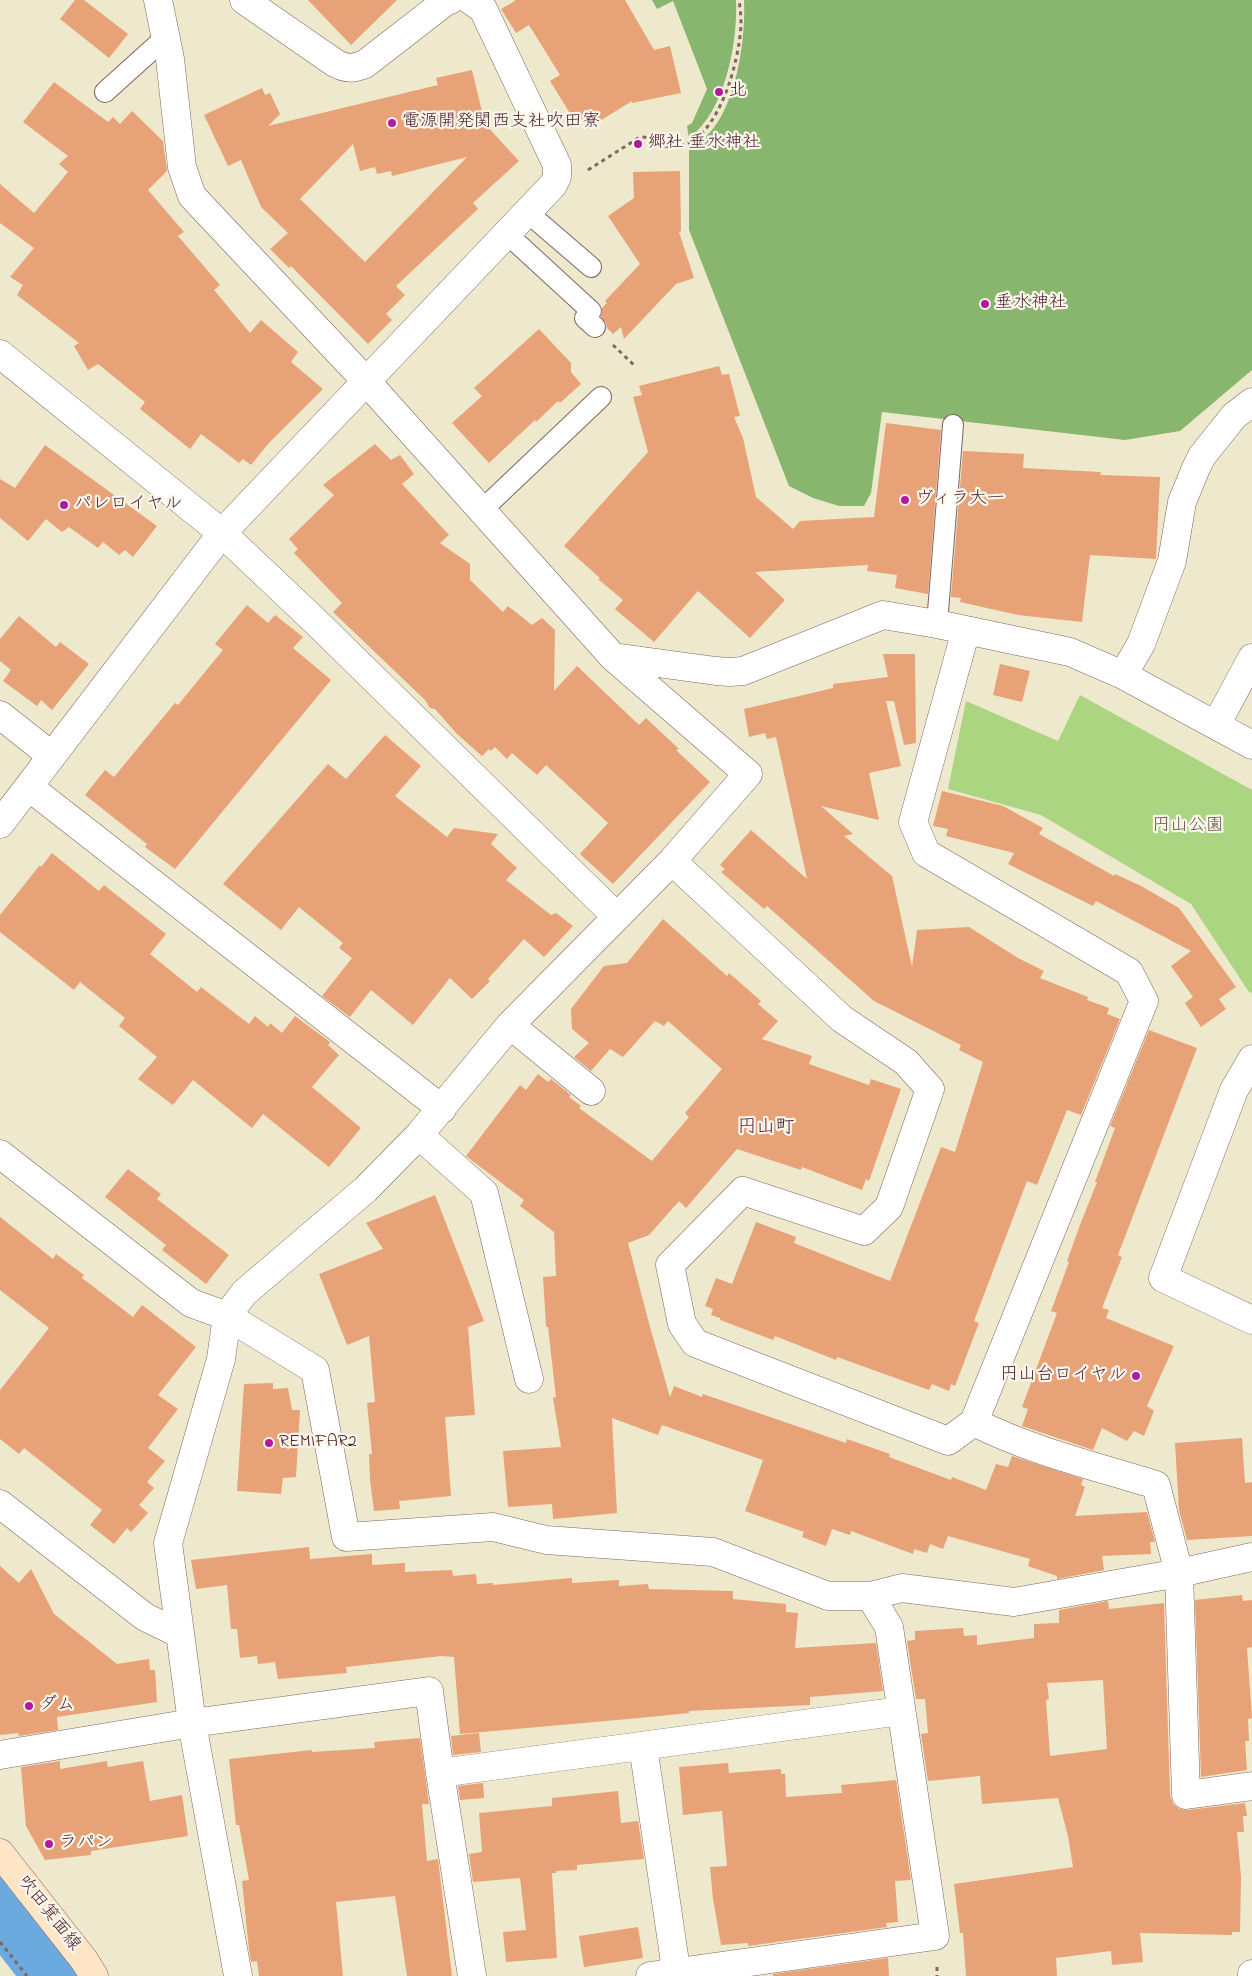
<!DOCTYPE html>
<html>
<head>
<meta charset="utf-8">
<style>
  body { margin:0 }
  canvas { display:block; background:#eee8cc }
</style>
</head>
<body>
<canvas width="1252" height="1976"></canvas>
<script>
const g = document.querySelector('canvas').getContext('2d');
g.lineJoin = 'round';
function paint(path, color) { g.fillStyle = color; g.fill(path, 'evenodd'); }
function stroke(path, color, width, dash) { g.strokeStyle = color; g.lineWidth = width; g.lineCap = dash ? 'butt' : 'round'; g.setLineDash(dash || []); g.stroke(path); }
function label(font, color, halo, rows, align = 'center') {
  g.font = font + ' "Indie Flower","Klee One",sans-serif'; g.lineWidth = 4.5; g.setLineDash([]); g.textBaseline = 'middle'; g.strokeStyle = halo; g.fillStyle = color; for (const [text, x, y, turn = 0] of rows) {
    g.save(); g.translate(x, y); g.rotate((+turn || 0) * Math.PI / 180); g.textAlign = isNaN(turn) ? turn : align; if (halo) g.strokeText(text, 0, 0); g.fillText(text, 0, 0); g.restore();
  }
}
paint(new Path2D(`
  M 1080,695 L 1252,790 L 1252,993 L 1249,992 L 1191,904 L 1041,815 L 948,789 L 966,701 L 1058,741 Z`), '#abd580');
paint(new Path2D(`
  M 652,0 L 736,0 C 738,42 725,112 689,138 L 687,126 L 692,123 L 707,89 L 673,1 L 657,9 Z
  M 744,0 L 1252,0 L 1252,370 L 1180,431 L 1125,440 L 882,412 L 871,493 L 864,506 L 839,506 L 813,498 L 789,486 L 689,230 L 689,146 C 694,144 699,142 703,139 C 736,113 746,39 744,0 Z`), '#88b66e');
stroke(new Path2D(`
  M 0,1906 L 55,1976`), '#6aaade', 61);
paint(new Path2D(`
  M 75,0 L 84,0 L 128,34 L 109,58 L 60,19 Z
  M 308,0 L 397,0 L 351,45 Z
  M 514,0 L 625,0 L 654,50 L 670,46 L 681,93 L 632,103 L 632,101 L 587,129 L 577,112 L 571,115 L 550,81 L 560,75 L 529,25 L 516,33 L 501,9 L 515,1 Z
  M 472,70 L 485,124 L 519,161 L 473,203 L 478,209 L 396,286 L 405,295 L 386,314 L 392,320 L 368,344 L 291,266 L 289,268 L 270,249 L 288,233 L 261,207 L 241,160 L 228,166 L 204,115 L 262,88 L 265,95 L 270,93 L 280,114 L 268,126 L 438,85 L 436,78 ZM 353,144 L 360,171 L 375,167 L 377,174 L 391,171 L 392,176 L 467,157 L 365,262 L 300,199 Z
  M 54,82 L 108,122 L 113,117 L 120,124 L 132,111 L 163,141 L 167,171 L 148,190 L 184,232 L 178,236 L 220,285 L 214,290 L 250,333 L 261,320 L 298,352 L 291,362 L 323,389 L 268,444 L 251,465 L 243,459 L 239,463 L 201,434 L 190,449 L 140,409 L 145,402 L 98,364 L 88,370 L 74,346 L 79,343 L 17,295 L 23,285 L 10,277 L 34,248 L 0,223 L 0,184 L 34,213 L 68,172 L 59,164 L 68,156 L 23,122 Z
  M 680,171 L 681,231 L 679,232 L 694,278 L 676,284 L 624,339 L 621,327 L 613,334 L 607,328 L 606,323 L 601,317 L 602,308 L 607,303 L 605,301 L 640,264 L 608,216 L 634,198 L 633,172 Z
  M 539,329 L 571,363 L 571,372 L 581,384 L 560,403 L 558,401 L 536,422 L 535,420 L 489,463 L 452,423 L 482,396 L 474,388 Z
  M 719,366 L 722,375 L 729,374 L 740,416 L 734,417 L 743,438 L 756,497 L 793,529 L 800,521 L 874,517 L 886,423 L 941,430 L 928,594 L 895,588 L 897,575 L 867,571 L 868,565 L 755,572 L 785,600 L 750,638 L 698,591 L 654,642 L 615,609 L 623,600 L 598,579 L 600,578 L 564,546 L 648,452 L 633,397 L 642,395 L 639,386 Z
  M 375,444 L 391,460 L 400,455 L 414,474 L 402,484 L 449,535 L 440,543 L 470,564 L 470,580 L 503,612 L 508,606 L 532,625 L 542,618 L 555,630 L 554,691 L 577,666 L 639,725 L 646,718 L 679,749 L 676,750 L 710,782 L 613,884 L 580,854 L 608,823 L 546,765 L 537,775 L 512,753 L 507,759 L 495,747 L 491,751 L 489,749 L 482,756 L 457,734 L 435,709 L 430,708 L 425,700 L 333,612 L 342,603 L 294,553 L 298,549 L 289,539 L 334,495 L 323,485 Z
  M 45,445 L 157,526 L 133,557 L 125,550 L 119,555 L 103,542 L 98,548 L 69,527 L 62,532 L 46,519 L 28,541 L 0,518 L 0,479 L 15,488 Z
  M 963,451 L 1024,454 L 1023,468 L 1101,472 L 1100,475 L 1160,477 L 1156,559 L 1090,555 L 1082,622 L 1018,615 L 960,602 L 961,598 L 951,597 Z
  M 247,605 L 268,623 L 275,615 L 303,637 L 293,648 L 331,680 L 175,869 L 145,847 L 147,844 L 85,795 L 105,770 L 114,777 L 175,703 L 178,705 L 223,650 L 215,644 Z
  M 19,616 L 56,647 L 60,642 L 89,664 L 52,710 L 41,700 L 37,706 L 3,681 L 11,670 L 0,661 L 0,639 Z
  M 883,654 L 915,654 L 916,743 L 904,745 L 894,701 L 886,701 L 901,766 L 869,773 L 879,820 L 821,806 L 853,834 L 844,836 L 892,876 L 912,967 L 917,930 L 969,927 L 1018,958 L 1044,971 L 1040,978 L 1088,997 L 1087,1000 L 1109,1008 L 1107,1014 L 1120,1019 L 1081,1115 L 1067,1110 L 1037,1185 L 1027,1181 L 974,1321 L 979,1323 L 955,1386 L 951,1384 L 949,1391 L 932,1384 L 929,1390 L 837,1357 L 836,1360 L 775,1336 L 773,1340 L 720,1320 L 720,1318 L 711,1315 L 713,1309 L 705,1306 L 716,1278 L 732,1284 L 756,1222 L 796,1237 L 794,1243 L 890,1281 L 941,1147 L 955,1152 L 983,1062 L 959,1050 L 961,1045 L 874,1001 L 767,906 L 764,909 L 721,872 L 725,869 L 720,865 L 751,830 L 807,879 L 776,737 L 767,739 L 765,733 L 749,737 L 744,709 L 833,688 L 833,684 L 888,677 Z
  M 1000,664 L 1030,671 L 1022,702 L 993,695 Z
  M 385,735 L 421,766 L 395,796 L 447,837 L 454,828 L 498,834 L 491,844 L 517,868 L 506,880 L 551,915 L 556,913 L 573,926 L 544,957 L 524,939 L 488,979 L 490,981 L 472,999 L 450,978 L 413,1025 L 371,990 L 350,1017 L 322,996 L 352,958 L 339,948 L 343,943 L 299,907 L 281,930 L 223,884 L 328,764 L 346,779 Z
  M 942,791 L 1003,806 L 1043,828 L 1039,834 L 1114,876 L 1115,874 L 1141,886 L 1179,908 L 1236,987 L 1219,999 L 1226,1009 L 1201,1027 L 1185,1003 L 1193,997 L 1171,966 L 1191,951 L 1096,901 L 1093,906 L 1008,864 L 1014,853 L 946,836 L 948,829 L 933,826 Z
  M 52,853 L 99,891 L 104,885 L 166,934 L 150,954 L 197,992 L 201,987 L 249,1024 L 255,1016 L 268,1027 L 270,1023 L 282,1033 L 295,1016 L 330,1042 L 328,1045 L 339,1055 L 312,1087 L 361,1128 L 329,1167 L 263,1114 L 252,1128 L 193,1080 L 173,1105 L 138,1079 L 157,1057 L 119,1026 L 125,1018 L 80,982 L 74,990 L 0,932 L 0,915 L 40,865 L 41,867 Z
  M 663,919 L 727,976 L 729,973 L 761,1001 L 758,1004 L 778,1021 L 762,1039 L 812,1056 L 809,1064 L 869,1085 L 871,1079 L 901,1089 L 869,1181 L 866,1179 L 862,1190 L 802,1167 L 801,1170 L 737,1149 L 686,1208 L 679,1201 L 649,1235 L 628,1243 L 650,1327 L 670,1397 L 674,1386 L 702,1397 L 703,1394 L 846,1443 L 847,1439 L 890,1454 L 889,1457 L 951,1480 L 952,1477 L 986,1490 L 996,1464 L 1008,1467 L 1012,1456 L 1083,1479 L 1081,1485 L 1085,1487 L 1075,1516 L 1147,1512 L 1155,1542 L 1150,1542 L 1151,1554 L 1102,1556 L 1104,1570 L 1057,1579 L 1057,1576 L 1028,1566 L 1030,1559 L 948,1536 L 943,1549 L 930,1544 L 927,1553 L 914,1549 L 913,1554 L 851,1531 L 850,1535 L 832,1529 L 826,1546 L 802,1537 L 804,1532 L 745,1511 L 763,1460 L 662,1425 L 658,1435 L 612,1418 L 617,1513 L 553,1519 L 552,1504 L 508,1507 L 503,1451 L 561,1447 L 553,1398 L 556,1397 L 548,1327 L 546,1327 L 543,1277 L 556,1276 L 554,1232 L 520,1206 L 524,1200 L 466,1156 L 520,1085 L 526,1090 L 538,1074 L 548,1082 L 551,1079 L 571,1095 L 569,1097 L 581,1106 L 579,1108 L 652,1161 L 689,1117 L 685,1113 L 722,1069 L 668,1021 L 664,1026 L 655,1021 L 623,1057 L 610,1049 L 591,1071 L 574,1057 L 589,1043 L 572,1029 L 571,1009 L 604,966 L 627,963 Z
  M 1149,1030 L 1197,1048 L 1118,1255 L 1122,1257 L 1102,1308 L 1109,1310 L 1106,1318 L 1174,1346 L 1147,1406 L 1154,1411 L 1144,1436 L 1134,1431 L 1127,1441 L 1102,1428 L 1093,1450 L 1022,1426 L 1028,1409 L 1022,1407 L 1057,1313 L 1051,1311 L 1069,1262 L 1067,1261 L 1080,1225 L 1097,1182 L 1095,1182 L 1115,1128 L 1110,1126 Z
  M 128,1169 L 161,1194 L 157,1199 L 229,1255 L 206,1284 L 162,1250 L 166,1245 L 105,1197 Z
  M 435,1195 L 484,1321 L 468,1327 L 475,1415 L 445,1417 L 451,1496 L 399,1501 L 400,1509 L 374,1511 L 370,1480 L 369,1454 L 372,1454 L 367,1403 L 375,1402 L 369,1336 L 347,1345 L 319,1274 L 383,1249 L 366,1223 Z
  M 0,1217 L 53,1259 L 56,1254 L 84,1275 L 82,1278 L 133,1317 L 142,1305 L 196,1347 L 158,1395 L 178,1409 L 148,1448 L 165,1461 L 147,1482 L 154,1488 L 139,1505 L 148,1513 L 131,1532 L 127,1528 L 114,1544 L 90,1525 L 102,1510 L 24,1448 L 19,1454 L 0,1439 L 0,1390 L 49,1328 L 0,1290 Z
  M 273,1383 L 273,1389 L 288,1388 L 292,1410 L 300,1410 L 296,1477 L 283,1478 L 281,1494 L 237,1491 L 244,1384 Z
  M 1242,1438 L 1245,1483 L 1252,1482 L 1252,1536 L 1187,1540 L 1179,1510 L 1175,1443 Z
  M 309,1547 L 310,1559 L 372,1554 L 372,1565 L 405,1563 L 405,1572 L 452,1570 L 453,1576 L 476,1574 L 477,1584 L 493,1583 L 493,1585 L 572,1578 L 572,1583 L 619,1580 L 619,1586 L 648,1584 L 649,1589 L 733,1591 L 733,1599 L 786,1604 L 786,1612 L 798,1613 L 795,1648 L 876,1643 L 883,1691 L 810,1697 L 810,1705 L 689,1711 L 689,1713 L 639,1718 L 460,1734 L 454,1657 L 441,1656 L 346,1667 L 347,1673 L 278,1679 L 275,1662 L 258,1664 L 257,1656 L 240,1658 L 237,1629 L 231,1629 L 227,1585 L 196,1589 L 191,1560 Z
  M 0,1566 L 19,1583 L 31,1569 L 54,1614 L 117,1664 L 149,1659 L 150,1670 L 155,1670 L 157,1702 L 57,1717 L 58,1730 L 19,1736 L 18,1733 L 0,1735 Z
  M 1242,1595 L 1243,1601 L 1252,1600 L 1252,1647 L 1247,1648 L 1252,1718 L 1248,1719 L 1249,1741 L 1245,1741 L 1247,1770 L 1201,1777 L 1195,1600 Z
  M 1108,1601 L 1109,1609 L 1164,1603 L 1170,1795 L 1173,1804 L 1180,1809 L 1188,1810 L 1245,1803 L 1247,1816 L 1243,1816 L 1244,1832 L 1237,1832 L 1241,1877 L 1240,1932 L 1232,1932 L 1232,1935 L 1140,1933 L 1143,1962 L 1112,1965 L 1111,1951 L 1056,1958 L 1057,1976 L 966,1976 L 963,1933 L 960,1933 L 954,1884 L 1073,1867 L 1068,1836 L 1058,1798 L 982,1804 L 980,1776 L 928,1781 L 921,1734 L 928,1733 L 925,1699 L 916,1699 L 907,1641 L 915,1640 L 915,1631 L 963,1628 L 964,1636 L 977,1635 L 977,1645 L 1034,1638 L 1034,1624 L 1059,1623 L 1059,1610 ZM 1103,1680 L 1107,1749 L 1050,1756 L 1046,1700 L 1049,1699 L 1047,1683 Z
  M 479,1733 L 481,1752 L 453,1755 L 451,1736 Z
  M 420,1738 L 429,1804 L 422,1804 L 427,1861 L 438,1859 L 452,1976 L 407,1976 L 395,1896 L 336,1902 L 343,1976 L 259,1976 L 257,1961 L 251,1962 L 249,1950 L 242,1881 L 249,1880 L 239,1825 L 236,1825 L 229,1759 L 312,1750 L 312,1752 L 375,1748 L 374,1742 Z
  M 60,1761 L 60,1769 L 107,1761 L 108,1767 L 143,1761 L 150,1801 L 182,1795 L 188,1836 L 91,1851 L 91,1855 L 45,1860 L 26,1826 L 21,1767 Z
  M 728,1763 L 729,1773 L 781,1769 L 781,1774 L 785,1774 L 786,1797 L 842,1793 L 841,1785 L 896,1780 L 911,1880 L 895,1881 L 898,1922 L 886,1923 L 887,1927 L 748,1946 L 748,1943 L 721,1945 L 713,1899 L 710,1867 L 727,1866 L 722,1811 L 683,1815 L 679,1767 Z
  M 483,1783 L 484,1798 L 460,1800 L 458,1786 Z
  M 618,1791 L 621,1823 L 638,1821 L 644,1859 L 577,1865 L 577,1870 L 556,1871 L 556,1873 L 552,1873 L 557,1958 L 506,1962 L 503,1932 L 526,1930 L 520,1878 L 473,1882 L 469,1854 L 482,1852 L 479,1813 L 552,1806 L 552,1798 Z
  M 638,1927 L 643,1958 L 584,1967 L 579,1936 Z
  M 888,1958 L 889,1976 L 773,1976 L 773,1974 Z`), '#e8a277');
const service = new Path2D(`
  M 105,92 L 166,37
  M 527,212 L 591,267
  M 506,233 L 591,311 L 585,318 L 595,327
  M 482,510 L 601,397
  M 937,624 L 953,425`);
const minor = new Path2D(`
  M 158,0 L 170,59 L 182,167 L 192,196 L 366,381 L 613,657 L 748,774 L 672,861 L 510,1025 L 419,1135 L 366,1189 L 244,1293 L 227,1316 L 221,1359 L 168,1543 L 192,1723 L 238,1976
  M 244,0 L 335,63 C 346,69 353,69 365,64 L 445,2 L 450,0
  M 0,354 L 222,533 L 315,621 L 616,916
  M 613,657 L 716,671 L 730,672 L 743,671 L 883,615 L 937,624 L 1070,652 L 1123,675 L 1141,644 L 1172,561 L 1182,502 L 1196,468 L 1202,456 L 1234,416 L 1252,402
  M 1123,675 L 1252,745
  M 0,715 L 52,756
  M 1216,725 L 1252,658
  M 29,787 L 442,1109
  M 0,824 L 222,533 L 553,185 L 557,177 L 557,165 L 483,9 L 470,0
  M 672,861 L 842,1019 L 906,1062 L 930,1089 L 889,1207 L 864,1231 L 743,1191 L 670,1265 L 682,1324 L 695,1343 L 948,1441 L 974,1422 L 1144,1001 L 1129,972 L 926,853 L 913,822 L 966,630
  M 510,1025 L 591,1091
  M 1252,1059 L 1234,1090 L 1163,1278 L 1252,1320
  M 419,1135 L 484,1193 L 529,1379
  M 0,1154 L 191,1303 L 227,1316 L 315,1370 L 346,1537 L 493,1527 L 546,1540 L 713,1552 L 828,1596 L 870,1596 L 889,1627 L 935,1936 L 650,1976
  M 974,1422 C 1031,1451 1095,1466 1156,1485 L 1179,1573 L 1186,1795 L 1252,1786
  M 0,1504 L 145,1617 L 180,1634
  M 870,1596 L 902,1588 L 1014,1602 L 1179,1573 L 1252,1557
  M 643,1746 L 677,1976
  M 0,1755 L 192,1723 L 429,1691 L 440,1773 L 901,1711
  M 440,1773 L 472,1976
  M 1252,1976 L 1252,1974`);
const secondary = new Path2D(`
  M 0,1853 L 84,1960 L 94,1976`);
stroke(service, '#836563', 22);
stroke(minor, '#836563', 29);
stroke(secondary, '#836563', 29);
stroke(new Path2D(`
  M 588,170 L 640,137 C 654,136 662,149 676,147 C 719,142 740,59 741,23 C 741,15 740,7 739,0
  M 613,345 L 635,366
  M 0,1942 L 27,1976
  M 937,1967 L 937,1976`), '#836563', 3, [4, 4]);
stroke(service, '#fff', 20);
stroke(minor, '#fff', 28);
stroke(secondary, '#fde5c5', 28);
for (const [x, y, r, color] of [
  [719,92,5,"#b5179e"],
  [392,123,5,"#b5179e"],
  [638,144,5,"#b5179e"],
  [985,304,5,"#b5179e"],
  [905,500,5,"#b5179e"],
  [64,505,5,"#b5179e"],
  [1136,1376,5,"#b5179e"],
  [269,1443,5,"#b5179e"],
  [29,1706,5,"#b5179e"],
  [49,1844,5,"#b5179e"]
]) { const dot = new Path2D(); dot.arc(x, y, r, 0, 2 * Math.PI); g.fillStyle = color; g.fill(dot); stroke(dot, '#fbf7ec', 2); }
label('18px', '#4a1f2b', '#fbf7ec', [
  ["北",729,92],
  ["電源開発関西支社吹田寮",402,123],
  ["郷社 垂水神社",648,144],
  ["垂水神社",995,304],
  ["ヴィラ大一",915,500],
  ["パレロイヤル",74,505],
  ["円山台ロイヤル",1126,1376,"right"],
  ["REMIFAR2",279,1443],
  ["ダム",39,1706],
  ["ラパン",59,1844]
], 'left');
label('18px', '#675644', '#fbf7ec', [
  ["円山公園",1188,827]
]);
label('18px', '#4a1f2b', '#fbf7ec', [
  ["吹田箕面線",48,1914,52]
]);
label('19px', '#4a1f2b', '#fbf7ec', [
  ["円山町",766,1129]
]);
</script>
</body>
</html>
